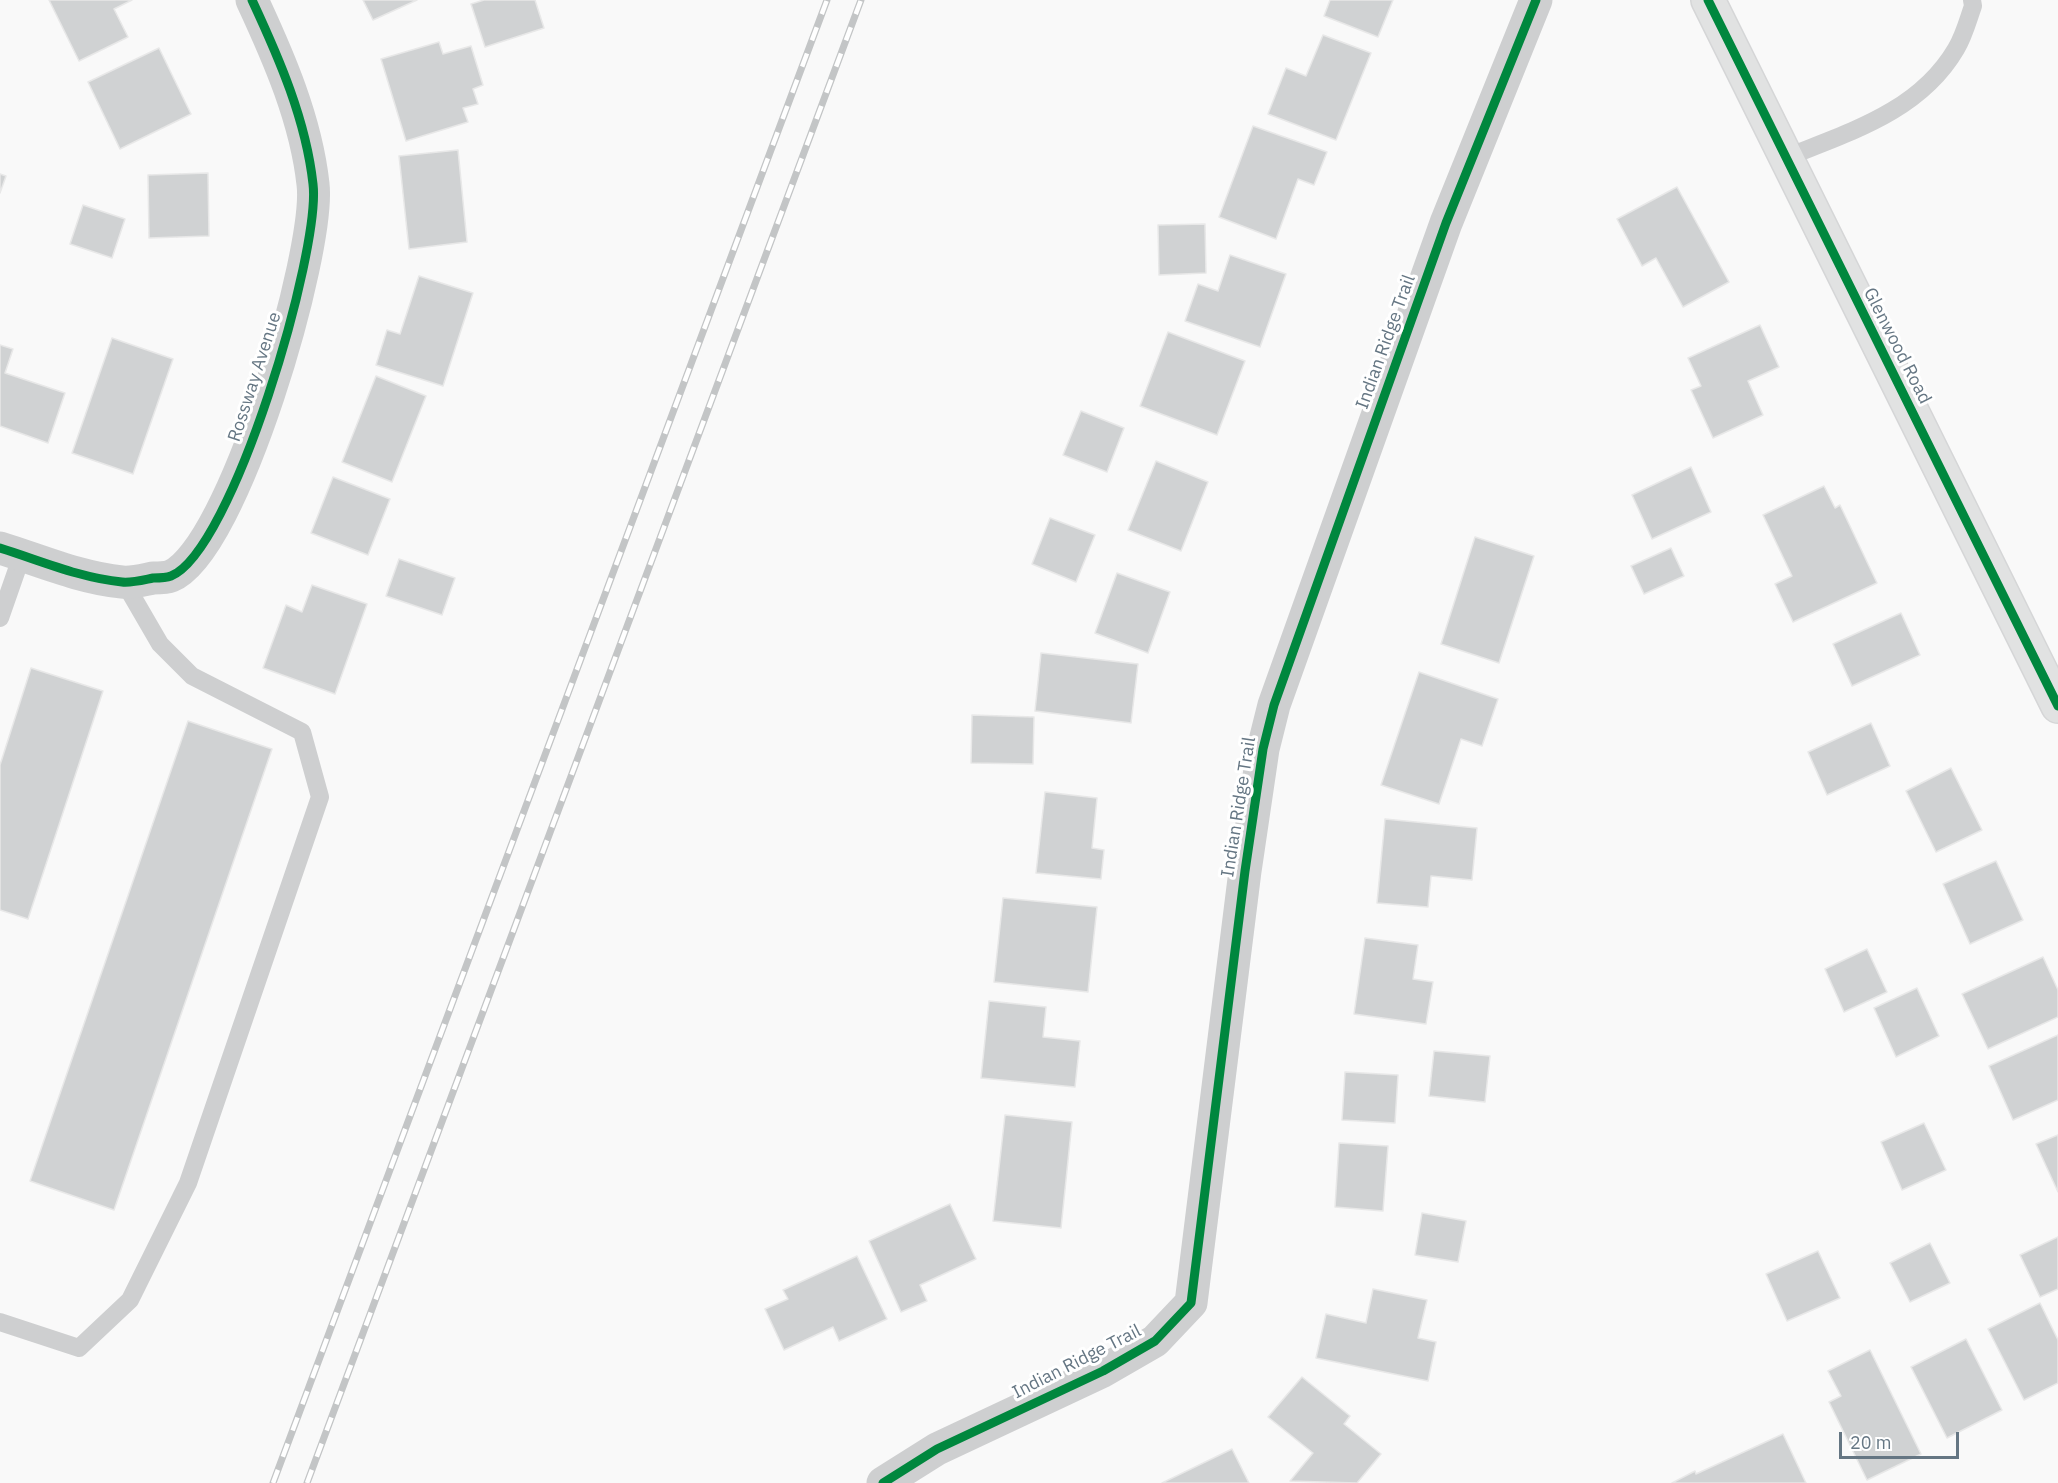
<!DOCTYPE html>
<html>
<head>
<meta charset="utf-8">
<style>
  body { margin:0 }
  #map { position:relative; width:2058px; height:1483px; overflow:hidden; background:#f9f9f9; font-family:"IBM Plex Sans",sans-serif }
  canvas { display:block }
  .scale { position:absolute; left:1839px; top:1432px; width:120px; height:27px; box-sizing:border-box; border:3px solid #657683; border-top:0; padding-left:8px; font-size:18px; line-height:21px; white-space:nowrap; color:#657683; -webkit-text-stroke:4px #fff; paint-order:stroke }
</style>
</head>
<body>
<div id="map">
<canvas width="2058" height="1483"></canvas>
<div class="scale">20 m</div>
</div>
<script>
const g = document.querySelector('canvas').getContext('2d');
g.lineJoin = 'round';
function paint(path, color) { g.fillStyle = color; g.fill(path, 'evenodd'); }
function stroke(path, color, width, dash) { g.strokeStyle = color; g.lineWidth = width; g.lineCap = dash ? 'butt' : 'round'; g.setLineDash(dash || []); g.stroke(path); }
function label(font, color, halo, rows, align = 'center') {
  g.font = font + ' "IBM Plex Sans",sans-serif'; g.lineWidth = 6; g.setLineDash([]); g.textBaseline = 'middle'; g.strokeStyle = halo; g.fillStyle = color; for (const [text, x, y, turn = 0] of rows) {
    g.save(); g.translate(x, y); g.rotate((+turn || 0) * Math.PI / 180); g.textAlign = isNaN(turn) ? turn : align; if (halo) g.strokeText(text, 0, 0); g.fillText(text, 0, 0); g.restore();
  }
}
const building = new Path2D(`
  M 49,0 L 132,0 L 114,9 L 128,37 L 79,61 Z
  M 363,0 L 417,0 L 373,20 Z
  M 484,0 L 535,0 L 544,28 L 485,47 L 471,4 Z
  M 1330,0 L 1393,0 L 1378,37 L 1324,16 Z
  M 1323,35 L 1371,53 L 1336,140 L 1268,114 L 1286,68 L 1306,76 Z
  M 439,42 L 443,54 L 471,46 L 483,85 L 473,89 L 478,104 L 463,108 L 468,122 L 406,141 L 381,59 Z
  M 159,48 L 191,114 L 120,149 L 88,82 Z
  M 1253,126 L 1327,152 L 1314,185 L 1298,179 L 1276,239 L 1219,217 Z
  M 458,150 L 467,242 L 409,249 L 399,156 Z
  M 208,173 L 209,236 L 149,238 L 148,175 Z
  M 0,174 L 6,176 L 0,193 Z
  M 1677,187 L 1729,282 L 1683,307 L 1656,258 L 1642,266 L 1617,219 Z
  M 83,205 L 125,219 L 112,258 L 70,244 Z
  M 1205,224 L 1206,273 L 1159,275 L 1158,225 Z
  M 1230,255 L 1286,274 L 1260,347 L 1185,321 L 1198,284 L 1218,291 Z
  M 419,276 L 473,293 L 443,386 L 376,365 L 387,330 L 400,334 Z
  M 1760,325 L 1779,367 L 1748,381 L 1763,415 L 1713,438 L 1691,390 L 1701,386 L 1688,358 Z
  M 1168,332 L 1245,361 L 1217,435 L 1140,406 Z
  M 112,338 L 173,359 L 133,474 L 72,453 Z
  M 0,345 L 13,349 L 5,373 L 65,393 L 48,443 L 0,426 Z
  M 376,376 L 426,396 L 392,482 L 342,462 Z
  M 1081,411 L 1124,428 L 1107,472 L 1063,455 Z
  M 1156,461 L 1208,482 L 1181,551 L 1128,530 Z
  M 1691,467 L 1711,512 L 1652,539 L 1632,495 Z
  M 333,477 L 390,499 L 368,555 L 311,533 Z
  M 1824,486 L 1835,508 L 1840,505 L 1877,583 L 1793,622 L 1775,584 L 1792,576 L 1763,515 Z
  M 1050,518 L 1095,535 L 1076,582 L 1032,564 Z
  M 1475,537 L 1534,556 L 1499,663 L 1441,644 Z
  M 1671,548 L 1684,576 L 1644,594 L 1631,566 Z
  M 399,559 L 455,578 L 442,615 L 386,596 Z
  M 1117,573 L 1170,592 L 1148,653 L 1095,633 Z
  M 312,585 L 367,604 L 335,694 L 263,668 L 286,605 L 302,612 Z
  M 1901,613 L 1920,655 L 1852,686 L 1833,644 Z
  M 1041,653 L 1138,664 L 1131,723 L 1035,711 Z
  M 31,668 L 103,691 L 28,919 L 0,910 L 0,765 Z
  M 1419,672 L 1498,699 L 1482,746 L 1461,739 L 1439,804 L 1381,785 Z
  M 972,715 L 1034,717 L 1033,764 L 971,763 Z
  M 188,721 L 272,749 L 114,1210 L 30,1181 Z
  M 1871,723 L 1890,766 L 1827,795 L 1808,752 Z
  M 1951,768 L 1982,830 L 1936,852 L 1906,791 Z
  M 1045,792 L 1097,798 L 1092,848 L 1104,850 L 1101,879 L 1036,873 Z
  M 1385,819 L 1477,828 L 1472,880 L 1431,876 L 1428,907 L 1377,903 Z
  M 1996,861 L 2023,920 L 1970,944 L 1943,884 Z
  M 1003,898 L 1097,907 L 1088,992 L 994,982 Z
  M 1365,938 L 1418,945 L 1413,979 L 1433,982 L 1426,1024 L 1354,1014 Z
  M 1867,949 L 1887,992 L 1844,1012 L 1825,969 Z
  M 2043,957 L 2058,990 L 2058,1017 L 1988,1049 L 1962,994 Z
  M 1917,988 L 1939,1036 L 1896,1057 L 1874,1008 Z
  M 989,1001 L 1046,1007 L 1043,1037 L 1080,1041 L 1075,1087 L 981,1078 Z
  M 2058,1035 L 2058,1100 L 2013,1120 L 1989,1066 Z
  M 1434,1051 L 1490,1056 L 1485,1102 L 1429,1096 Z
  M 1345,1072 L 1398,1075 L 1395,1123 L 1342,1120 Z
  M 1005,1115 L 1072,1122 L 1061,1228 L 993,1221 Z
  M 1924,1123 L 1946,1170 L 1902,1190 L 1881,1142 Z
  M 2058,1135 L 2058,1192 L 2036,1144 Z
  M 1339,1143 L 1388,1146 L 1383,1211 L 1335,1207 Z
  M 950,1204 L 976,1259 L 920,1285 L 927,1301 L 901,1312 L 869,1241 Z
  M 1422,1213 L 1466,1221 L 1458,1262 L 1415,1255 Z
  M 2058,1237 L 2058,1289 L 2040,1297 L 2020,1255 Z
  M 1930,1243 L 1950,1283 L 1910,1302 L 1890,1263 Z
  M 1818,1251 L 1840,1298 L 1787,1321 L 1766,1274 Z
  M 857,1256 L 887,1319 L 839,1341 L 833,1327 L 784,1350 L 765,1309 L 788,1299 L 783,1290 Z
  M 1373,1289 L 1427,1300 L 1418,1338 L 1436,1342 L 1428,1381 L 1316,1358 L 1326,1314 L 1366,1323 Z
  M 2040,1303 L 2058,1340 L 2058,1383 L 2024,1400 L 1988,1329 Z
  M 1966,1339 L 2002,1410 L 1947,1438 L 1911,1367 Z
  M 1870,1350 L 1921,1454 L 1867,1480 L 1829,1402 L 1841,1396 L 1828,1371 Z
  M 1302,1377 L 1350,1416 L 1344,1424 L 1381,1454 L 1357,1483 L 1290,1481 L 1313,1453 L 1268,1417 Z
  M 1783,1434 L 1806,1483 L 1672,1483 L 1695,1471 L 1696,1474 Z
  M 1232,1449 L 1249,1483 L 1162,1483 Z`);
paint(building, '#d0d2d3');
stroke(building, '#e8e8e8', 1.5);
const secondary = new Path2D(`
  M 1708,0 L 2058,706`);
stroke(secondary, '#d5d6d7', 36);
stroke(new Path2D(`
  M 1785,158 C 1849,132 1919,112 1956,49 C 1964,36 1968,20 1973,6 L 1972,0
  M 0,618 L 22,555
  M 0,1322 L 79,1348 L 130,1300 L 188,1183 L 320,797 L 302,732 L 192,676 L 160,644 L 124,582`), '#cecfd0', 18);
stroke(new Path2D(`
  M 0,548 C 39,560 80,578 122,582 C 132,583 143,580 153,578 C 159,578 166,578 171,576 C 233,551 321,250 313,184 C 306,120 279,58 252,0
  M 883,1483 L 937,1449 L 1103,1371 L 1155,1341 L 1191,1303 L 1245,871 L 1263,749 L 1274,705 L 1446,223 L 1536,0`), '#cecfd0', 33);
stroke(secondary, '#e1e2e2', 33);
const rail = new Path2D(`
  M 273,1483 L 827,0
  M 307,1483 L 861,0`);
stroke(rail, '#c3c5c6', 7);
stroke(rail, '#fff', 4.5, [14]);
stroke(new Path2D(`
  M 1708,0 L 2058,706
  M 0,548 C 39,560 80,578 122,582 C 132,583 143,580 153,578 C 159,578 166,578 171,576 C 233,551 321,250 313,184 C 306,120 279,58 252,0
  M 883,1483 L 937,1449 L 1103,1371 L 1155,1341 L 1191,1303 L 1245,871 L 1263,749 L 1274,705 L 1446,223 L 1536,0`), '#00873e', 9);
label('18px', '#657683', '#fff', [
  ["Indian Ridge Trail",1386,342,-70],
  ["Glenwood Road",1897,346,63],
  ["Rossway Avenue",255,377,-72],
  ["Indian Ridge Trail",1239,807,-81],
  ["Indian Ridge Trail",1077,1362,-27]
]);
</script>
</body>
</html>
